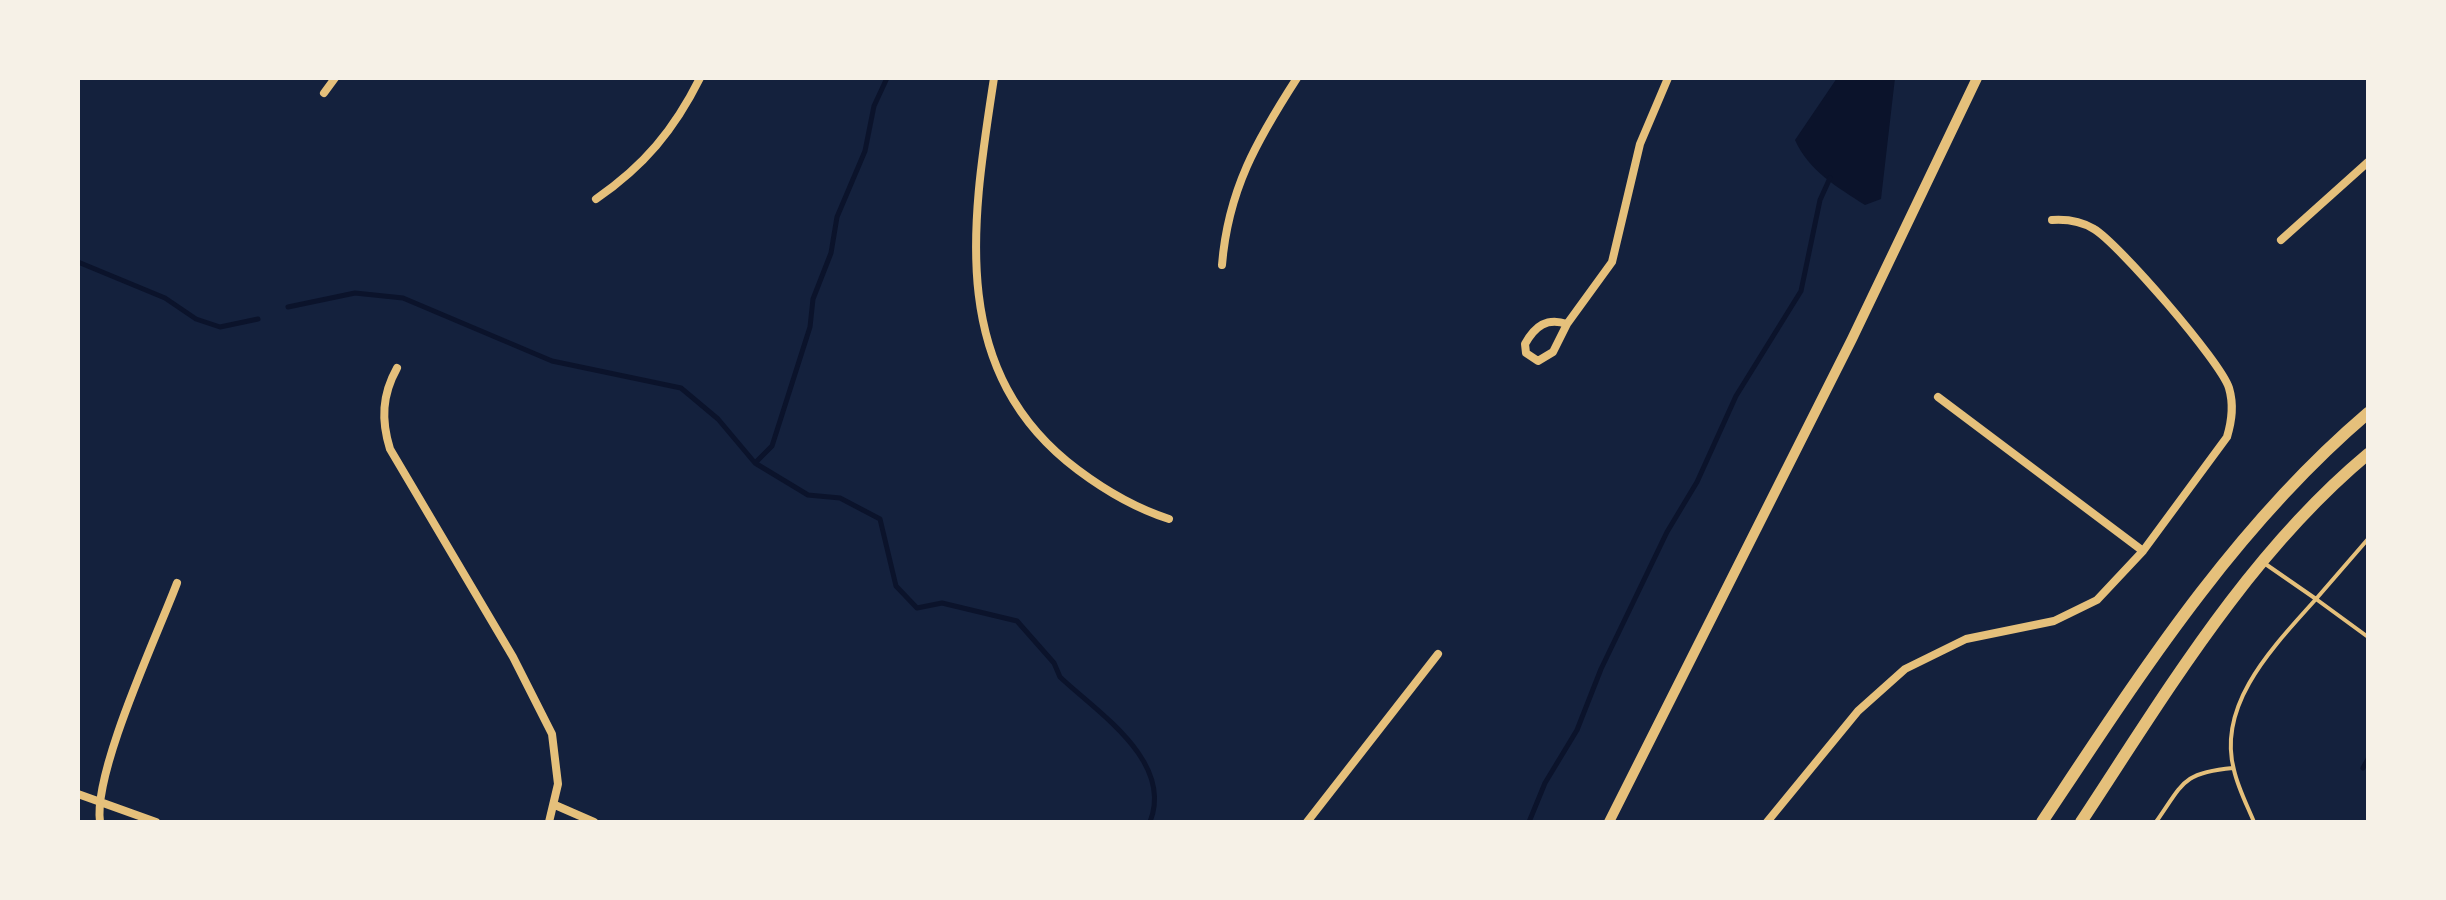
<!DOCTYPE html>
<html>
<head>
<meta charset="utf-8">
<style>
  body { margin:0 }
  #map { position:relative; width:2446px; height:900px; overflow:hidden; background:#14213d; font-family:"Fira Sans",sans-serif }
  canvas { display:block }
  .frame { position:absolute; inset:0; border:80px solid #f6f1e7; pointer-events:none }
</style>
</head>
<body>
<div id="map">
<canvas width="2446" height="900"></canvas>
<div class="frame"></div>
</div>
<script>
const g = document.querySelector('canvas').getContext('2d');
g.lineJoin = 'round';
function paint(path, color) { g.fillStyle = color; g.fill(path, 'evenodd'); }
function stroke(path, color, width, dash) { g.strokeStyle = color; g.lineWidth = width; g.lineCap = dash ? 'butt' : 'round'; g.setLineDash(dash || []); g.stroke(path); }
paint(new Path2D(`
  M 1837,78 L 1895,78 L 1881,199 L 1865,205 C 1837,187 1809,171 1795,140 Z`), '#0b132b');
stroke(new Path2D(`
  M 78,262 L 165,298 L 196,319 L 220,327 L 258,319
  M 288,307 L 355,293 L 403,298 L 552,361 L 681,388 L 718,419 L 755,463 L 808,495 L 840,498 L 880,519 L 896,586 L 917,608 L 942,603 L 1017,621 L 1054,663 L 1060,677 C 1098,713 1174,761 1150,822
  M 755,463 L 772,446 L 810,327 L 813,299 L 831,253 L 837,217 L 865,151 L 874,106 L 887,78
  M 2363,768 L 2368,759
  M 1529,822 L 1545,783 L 1577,730 L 1601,669 L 1667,532 L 1697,482 L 1736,396 L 1801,291 L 1820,200 L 1830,178`), '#0b132b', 5);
stroke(new Path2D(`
  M 2264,563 L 2316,599 L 2368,539
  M 2156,822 C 2184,782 2182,773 2233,768
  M 2254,822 C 2247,805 2238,788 2234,770 C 2216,703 2276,644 2316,599 L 2368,637`), '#e5c07b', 4);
stroke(new Path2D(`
  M 994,78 C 972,221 946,371 1078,470 C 1106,491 1135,508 1169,519
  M 324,93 L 335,78
  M 596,199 C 644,166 674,130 700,78
  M 2281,240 L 2368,162
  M 1222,265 C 1228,190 1257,140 1297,78
  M 1567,324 C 1547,317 1535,326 1525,344 L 1526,353 L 1538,361 L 1553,352 L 1567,324 L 1612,262 L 1640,144 L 1668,78
  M 397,368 C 382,395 381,420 390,449 L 513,657 L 552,734 L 558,784 L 549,822
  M 1938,397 L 2143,551
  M 78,794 L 156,822
  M 555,805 L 594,822
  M 100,822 C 93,772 157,636 177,583
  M 1307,822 L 1438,654
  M 1767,822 L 1858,711 L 1905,669 L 1966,639 L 2054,621 L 2097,600 L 2143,551 L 2227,437 C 2232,420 2234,405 2229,388 C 2221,362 2118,243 2094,229 C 2081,221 2067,219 2052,220`), '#e5c07b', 8);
stroke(new Path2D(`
  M 1609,822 L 1852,339 L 1977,78`), '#e5c07b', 10);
stroke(new Path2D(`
  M 2042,822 C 2139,676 2233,528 2368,413
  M 2081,822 C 2166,693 2248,554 2368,454`), '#e5c07b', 12);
</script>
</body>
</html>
